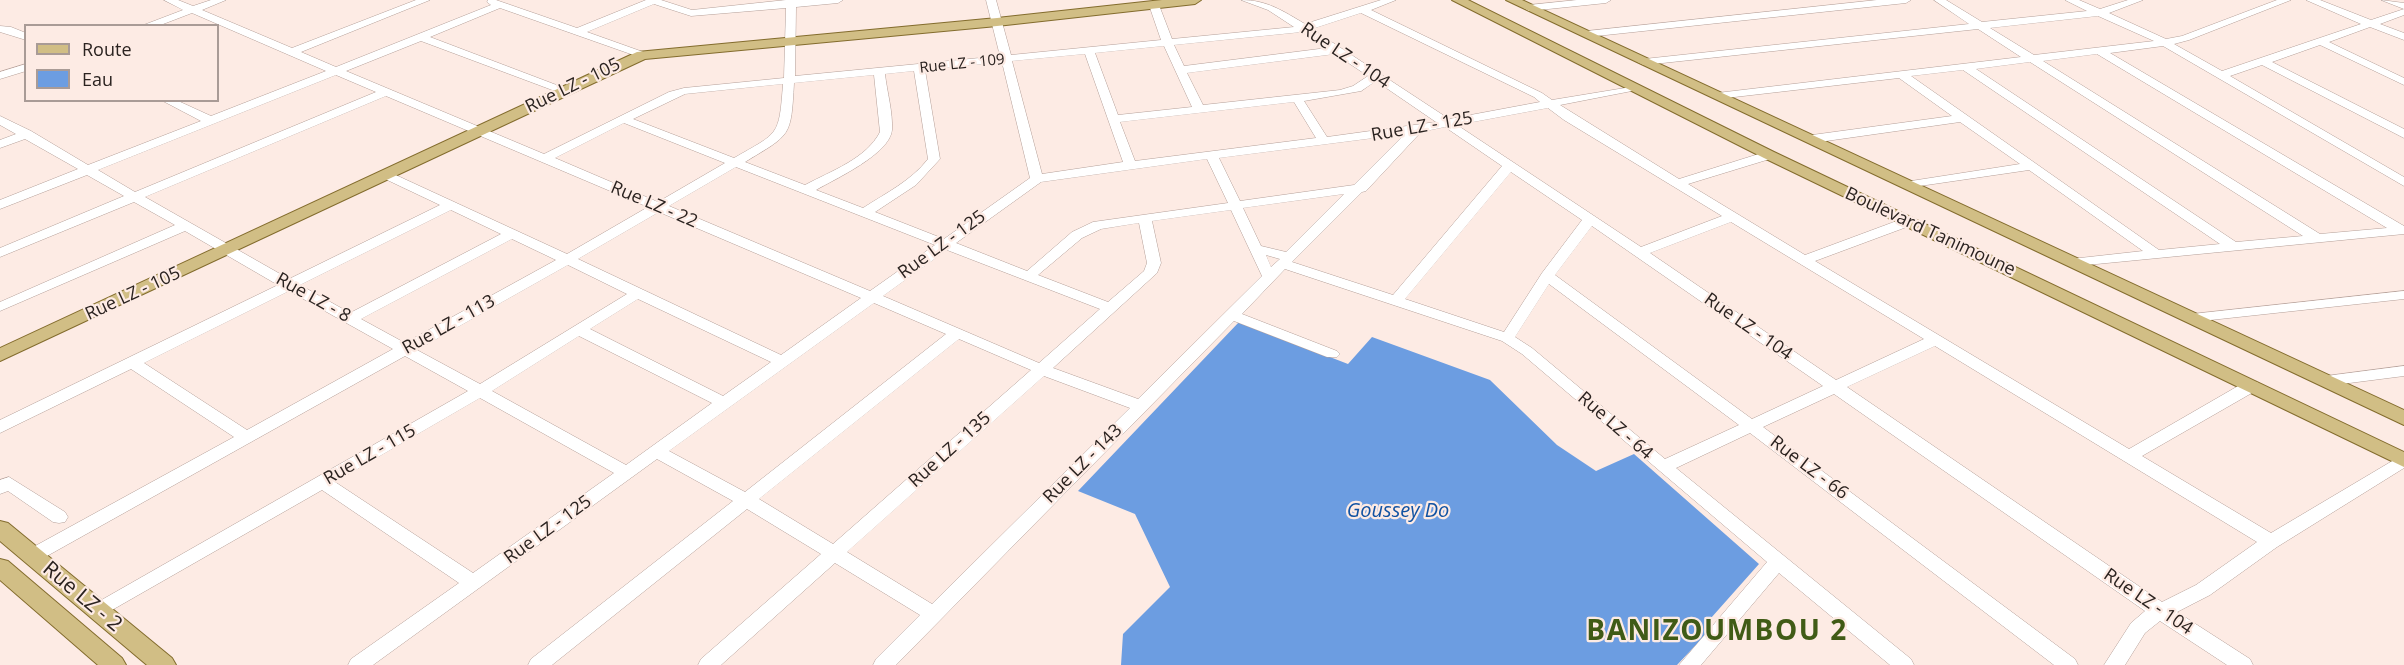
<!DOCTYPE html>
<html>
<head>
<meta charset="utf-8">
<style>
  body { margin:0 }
  #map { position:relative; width:2404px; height:665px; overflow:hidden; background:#fdebe4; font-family:"Open Sans",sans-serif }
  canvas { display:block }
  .legend { position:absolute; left:24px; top:24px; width:195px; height:78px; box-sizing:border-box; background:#fdebe4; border:2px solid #a99b96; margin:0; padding:8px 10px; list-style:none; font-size:18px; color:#2b2320 }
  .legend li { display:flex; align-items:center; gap:12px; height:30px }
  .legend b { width:30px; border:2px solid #a99b96 }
</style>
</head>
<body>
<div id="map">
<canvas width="2404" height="665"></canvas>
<ul class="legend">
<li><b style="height:8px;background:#d1be85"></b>Route</li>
<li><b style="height:16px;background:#6c9de1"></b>Eau</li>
</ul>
</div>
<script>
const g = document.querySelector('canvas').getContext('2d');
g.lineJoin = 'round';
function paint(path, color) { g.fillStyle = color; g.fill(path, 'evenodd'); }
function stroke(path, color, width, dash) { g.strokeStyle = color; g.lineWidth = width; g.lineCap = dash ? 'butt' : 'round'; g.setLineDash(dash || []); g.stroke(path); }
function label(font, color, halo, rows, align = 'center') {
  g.font = font + ' "Open Sans",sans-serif'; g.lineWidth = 4.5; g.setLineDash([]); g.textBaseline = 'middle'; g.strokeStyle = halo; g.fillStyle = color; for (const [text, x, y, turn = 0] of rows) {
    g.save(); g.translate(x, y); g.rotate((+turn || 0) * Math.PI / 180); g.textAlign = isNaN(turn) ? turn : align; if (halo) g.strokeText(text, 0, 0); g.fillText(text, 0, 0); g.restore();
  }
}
paint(new Path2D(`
  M 1239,322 L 1348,364 L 1372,337 L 1490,380 L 1557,445 L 1596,471 L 1634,454 L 1759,564 L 1711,618 L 1710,630 L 1677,665 L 1121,665 L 1123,634 L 1170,587 L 1135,514 L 1078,491 Z`), '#6c9de1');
const minor = new Path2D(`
  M 164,0 L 178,0 L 193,6 L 211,0 L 226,0 L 202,10 L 292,48 L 416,0 L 430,0 L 301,52 L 336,67 L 491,5 L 487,2 L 488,0 L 496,0 L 577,28 L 646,0 L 661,0 L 692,10 L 786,0 L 843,0 L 838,3 L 796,7 L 795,76 L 1000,56 L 986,0 L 996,0 L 1011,55 L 1161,40 L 1149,5 L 1154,2 L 1159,5 L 1172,39 L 1294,27 L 1268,10 L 1241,0 C 1267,0 1283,11 1305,24 L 1381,0 L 1396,0 L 1371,10 L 1542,93 L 1552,100 L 1637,86 L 1637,90 L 1560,105 L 1679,179 L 1765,152 L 1773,152 L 1775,155 L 1773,158 L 1688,184 L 1805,255 L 1902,219 L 1912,219 L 1914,222 L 1912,225 L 1815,261 L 2129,449 L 2245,382 L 2257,382 L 2259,386 L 2257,390 L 2142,456 L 2271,533 L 2404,454 L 2404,468 L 2277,547 L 2210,595 L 2177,612 L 2250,659 L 2253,665 L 2227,665 L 2160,621 L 2145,633 L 2125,665 L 2104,665 L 2131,623 L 2145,611 L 1834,394 L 1763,427 L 2075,659 L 2078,665 L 2054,665 L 1750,433 L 1676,468 L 1911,659 L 1914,665 L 1890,665 L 1779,573 L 1701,665 L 1679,665 L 1767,562 L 1522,354 L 1502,341 L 1285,269 L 1242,314 L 1337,351 L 1340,354 L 1337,357 L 1327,357 L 1234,321 L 896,665 L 873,665 L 876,659 L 920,615 L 835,563 L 721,665 L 698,665 L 701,659 L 821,554 L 747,509 L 552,665 L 528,665 L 531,659 L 733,501 L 657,459 L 373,665 L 348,665 L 351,659 L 459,583 L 322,490 L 98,618 L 91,616 L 88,611 L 91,606 L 468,391 L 405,356 L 38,561 L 32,563 L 26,561 L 23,556 L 26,551 L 234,437 L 131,369 L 0,433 L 0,420 L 278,285 L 185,231 L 0,311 L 0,302 L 175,225 L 134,202 L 0,257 L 0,248 L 124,196 L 87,175 L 0,209 L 0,200 L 78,169 L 25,139 L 0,148 L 0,140 L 16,134 L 0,125 L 0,116 L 31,131 L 88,165 L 201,121 L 161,100 L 176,100 L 211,116 L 326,71 L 192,13 L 158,26 L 141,26 L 183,10 ZM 654,4 L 691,16 L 786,8 L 784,78 L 684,88 L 669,92 L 544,154 L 346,71 L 421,41 L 563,94 L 567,93 L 567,89 L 430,37 L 500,8 L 642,58 L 647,55 L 646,53 L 587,32 ZM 1361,13 L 1534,97 L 1540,102 L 1449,119 L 1312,29 ZM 1302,32 L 1327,48 L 1184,66 L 1174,45 ZM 1164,46 L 1192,107 L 1118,115 L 1095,53 ZM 1085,54 L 1123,162 L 1042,174 L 1012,61 ZM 1335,54 L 1368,76 L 1353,86 L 1340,90 L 1203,105 L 1187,73 ZM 1002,62 L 1030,178 L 944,239 L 875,212 L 916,185 L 940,159 L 925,70 ZM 914,71 L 928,159 C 911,181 886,193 863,208 L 816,190 C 835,179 890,154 892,130 C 893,112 887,92 885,74 ZM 336,75 L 376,92 L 135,192 L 98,170 ZM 874,75 L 880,132 C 866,159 831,171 805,185 L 745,162 C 791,134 791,138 794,83 ZM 1376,81 L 1436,122 L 1327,137 L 1304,101 L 1361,91 ZM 783,84 C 779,137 779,132 734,158 L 633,119 L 685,94 ZM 386,96 L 648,207 L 567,254 L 387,171 L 381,175 L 383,178 L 440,205 L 289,279 L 145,197 ZM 1294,102 L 1316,138 L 1135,161 L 1120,122 ZM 1548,108 L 1564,120 L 1722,216 L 1641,247 L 1457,125 ZM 624,123 L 725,163 L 658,202 L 555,158 ZM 1445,127 L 1502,166 L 1393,295 L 1292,262 L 1362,192 L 1366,191 L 1421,132 ZM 1405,134 L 1354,185 L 1240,201 L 1219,158 ZM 1207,159 L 1228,203 L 1093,222 L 1072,232 L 1027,271 L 956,243 L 1041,182 ZM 736,167 L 935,245 L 870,291 L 669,206 ZM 1511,172 L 1582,220 L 1542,273 L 1504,332 L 1405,299 ZM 1344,194 L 1286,252 L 1261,246 L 1243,208 ZM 451,210 L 501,234 L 350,313 L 300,285 ZM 1231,210 L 1262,276 L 1138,399 L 1053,368 L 1157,273 L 1161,263 L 1152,221 ZM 659,212 L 861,298 L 781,355 L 578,259 ZM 1731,222 L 1924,339 L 1836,380 L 1650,253 ZM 1139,223 L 1147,263 L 1144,271 L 1108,302 L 1038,275 L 1082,238 L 1101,229 ZM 1592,226 L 1823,386 L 1752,419 L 1555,275 ZM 512,239 L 556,260 L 405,343 L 361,319 ZM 947,250 L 1100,309 L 1039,363 L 883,296 ZM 1266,255 L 1280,259 L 1271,267 ZM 568,265 L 627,294 L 480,384 L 417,350 ZM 1549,284 L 1739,425 L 1665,459 L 1532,348 L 1515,337 ZM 289,291 L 393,349 L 247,430 L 144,363 ZM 638,299 L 771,362 L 723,396 L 590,329 ZM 874,303 L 946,334 L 745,492 L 669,451 ZM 579,336 L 712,403 L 626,465 L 492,391 ZM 959,339 L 1031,370 L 833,544 L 759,499 ZM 1935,346 L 2257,542 L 2196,585 L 2162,602 L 1847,387 ZM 1044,376 L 1130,408 L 932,604 L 847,552 ZM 480,398 L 614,473 L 473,573 L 335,482 Z
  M 1577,0 L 1611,0 L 1606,3 L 1529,11 L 1524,8 L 1529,5 Z
  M 1877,0 L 1911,0 L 1906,3 L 1587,37 L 1582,34 L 1587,31 Z
  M 1934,0 L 1946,0 L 1982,22 L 2087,11 L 2065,0 L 2079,0 L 2100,9 L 2128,0 L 2143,0 L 2109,13 L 2166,39 L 2182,36 L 2277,0 L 2291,0 L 2189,40 L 2174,44 L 2222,71 L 2361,24 L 2306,0 L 2320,0 L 2371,20 L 2404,9 L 2381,0 L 2404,3 L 2404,15 L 2380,24 L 2404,33 L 2404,40 L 2370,27 L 2329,42 L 2404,78 L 2404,85 L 2320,45 L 2272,62 L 2404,129 L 2404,138 L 2262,65 L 2230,76 L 2404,177 L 2404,186 L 2163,46 L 2110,53 L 2404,226 L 2404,234 L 2076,266 L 2069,262 L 2071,259 L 2143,251 L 2029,170 L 1906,188 L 1905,185 L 1911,181 L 2020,164 L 1960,122 L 1812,143 L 1806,139 L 1812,135 L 1952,116 L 1899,78 L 1717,99 L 1711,96 L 1717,93 L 2021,57 L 1978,29 L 1644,65 L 1638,62 L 1644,59 L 1969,24 ZM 2098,16 L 2154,41 L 2034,55 L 1990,28 ZM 2097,54 L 2387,228 L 2320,234 L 2043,61 ZM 2030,62 L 2303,236 L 2236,242 L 1976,69 ZM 1963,70 L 2220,244 L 2159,250 L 1911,76 Z
  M 0,26 L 11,27 L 26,33 L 26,40 L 0,32 Z
  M 26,64 L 26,71 L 0,79 L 0,72 Z
  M 2404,291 L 2404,299 L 2192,322 L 2185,318 L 2192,314 Z
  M 2404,366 L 2404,376 L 2326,386 L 2318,381 L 2326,376 Z
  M 9,477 L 65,512 L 68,517 L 65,522 L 59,523 L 53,522 L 8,491 L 0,494 L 0,480 Z`);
const major = new Path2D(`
  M 1162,0 L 1201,0 L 1195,4 L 997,26 L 645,59 L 0,361 L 0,348 L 637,52 L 997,18 Z
  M 1452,0 L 1468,0 L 1774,152 L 2404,452 L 2404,467 L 1764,158 Z
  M 1506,0 L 1522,0 L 2404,410 L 2404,425 Z
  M 0,521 L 8,523 L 172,658 L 176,665 L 147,665 L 0,541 Z
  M 0,559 L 8,561 L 122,658 L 126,665 L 98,665 L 0,580 Z`);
stroke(minor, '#b49f98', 1);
stroke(major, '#836c2d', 2);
paint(minor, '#fff');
paint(major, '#d1be85');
label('15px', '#2b2320', '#fdebe4', [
  ["Rue LZ - 109",962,64,-6]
]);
label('18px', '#2b2320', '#fdebe4', [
  ["Rue LZ - 104",1345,56,34],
  ["Rue LZ - 105",573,86,-26],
  ["Rue LZ - 125",1422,127,-10],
  ["Rue LZ - 22",654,205,23],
  ["Boulevard Tanimoune",1930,232,25],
  ["Rue LZ - 125",942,245,-36],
  ["Rue LZ - 105",133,294,-25],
  ["Rue LZ - 8",313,298,29],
  ["Rue LZ - 113",449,325,-29],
  ["Rue LZ - 104",1748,327,35],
  ["Rue LZ - 64",1615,426,41],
  ["Rue LZ - 135",950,450,-42],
  ["Rue LZ - 115",370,455,-30],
  ["Rue LZ - 143",1083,464,-45],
  ["Rue LZ - 66",1809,468,37],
  ["Rue LZ - 125",548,530,-36],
  ["Rue LZ - 104",2148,602,34]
]);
label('italic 20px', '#1152a2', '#fdebe4', [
  ["Goussey Do",1398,511]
]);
label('21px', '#2b2320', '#fdebe4', [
  ["Rue LZ - 2",82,597,40]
]);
g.letterSpacing = '1.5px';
label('bold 28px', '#405b16', '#fdebe4', [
  ["BANIZOUMBOU 2",1717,632]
]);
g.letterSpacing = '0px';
</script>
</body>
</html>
